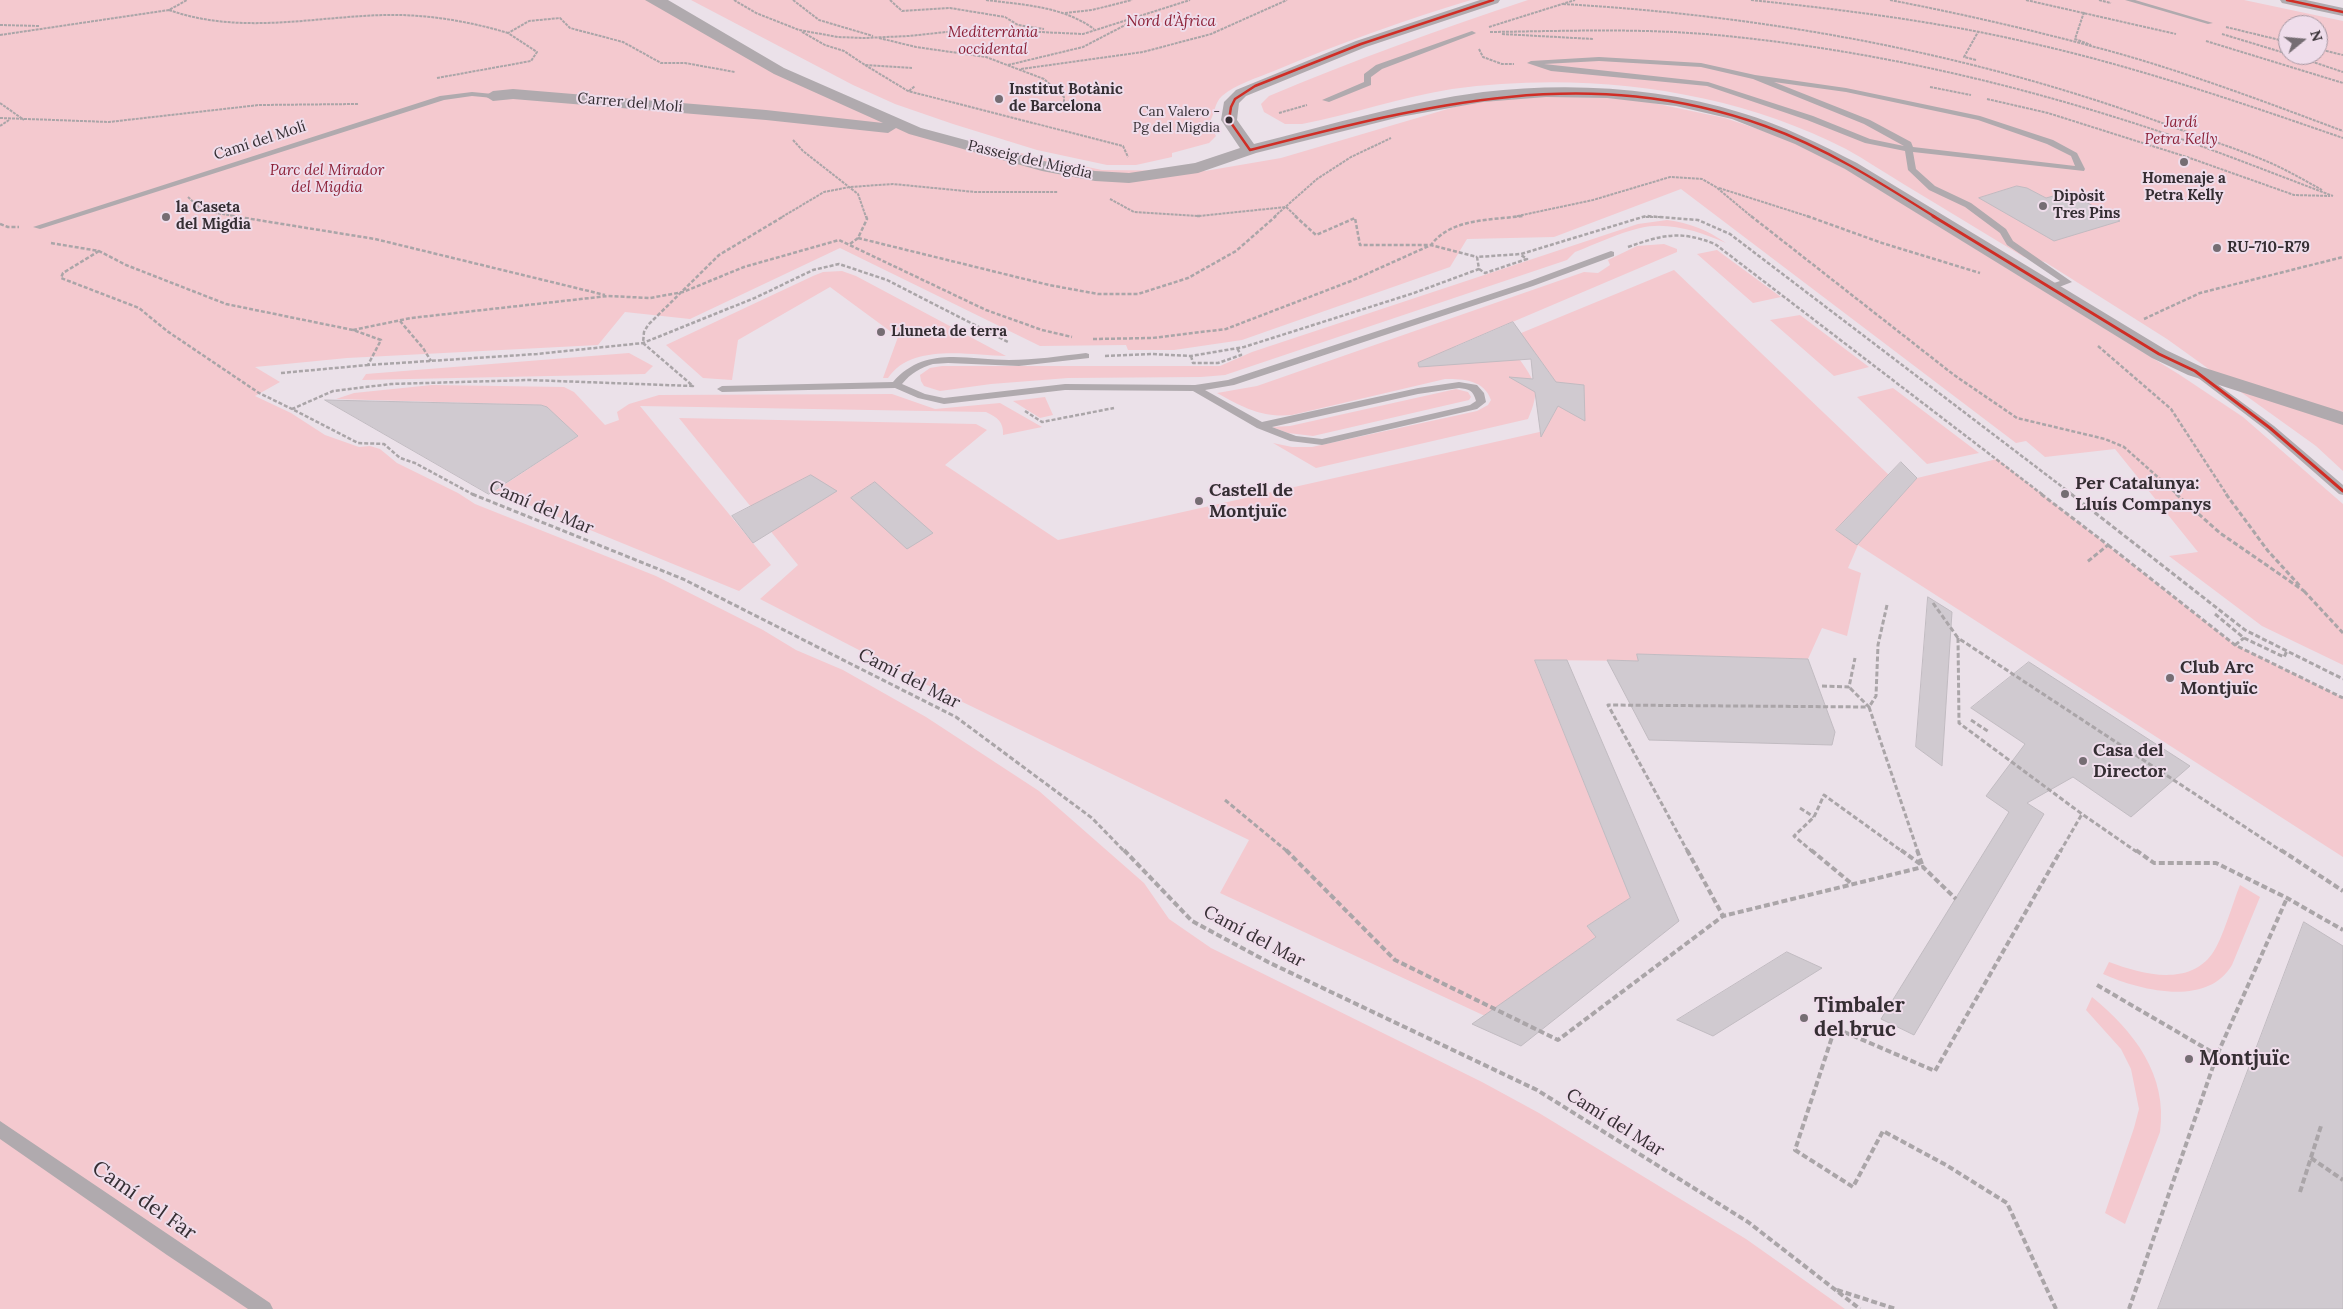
<!DOCTYPE html>
<html>
<head>
<meta charset="utf-8">
<style>
  body { margin:0 }
  #map { position:relative; width:2343px; height:1309px; overflow:hidden; background:#ebe1e9; font-family:Lora,serif }
  canvas { display:block }
  .north { position:absolute; left:2278px; top:15px; width:50px; height:50px; box-sizing:border-box; background:#efddeb; border:1px solid #a597a1; border-radius:50%; rotate:73deg; font-size:14px; font-weight:700; line-height:20px; text-align:center; color:#352e33 }
  .north::after { content:''; display:block; margin:auto; width:18px; height:22px; background:#756d73; clip-path:polygon(50% 0,100% 100%,50% 72%,0 100%) }
</style>
</head>
<body>
<div id="map">
<canvas width="2343" height="1309"></canvas>
<div class="north">N</div>
</div>
<script>
const g = document.querySelector('canvas').getContext('2d');
g.lineJoin = 'round';
function paint(path, color) { g.fillStyle = color; g.fill(path, 'evenodd'); }
function stroke(path, color, width, dash) { g.strokeStyle = color; g.lineWidth = width; g.lineCap = dash ? 'butt' : 'round'; g.setLineDash(dash || []); g.stroke(path); }
function label(font, color, halo, rows, align = 'center') {
  g.font = font + ' Lora,serif'; g.lineWidth = 4; g.setLineDash([]); g.textBaseline = 'middle'; g.strokeStyle = halo; g.fillStyle = color; for (const [text, x, y, turn = 0] of rows) {
    g.save(); g.translate(x, y); g.rotate((+turn || 0) * Math.PI / 180); g.textAlign = isNaN(turn) ? turn : align; if (halo) g.strokeText(text, 0, 0); g.fillText(text, 0, 0); g.restore();
  }
}
paint(new Path2D(`
  M 0,0 L 652,0 L 779,71 L 915,131 L 1102,170 L 1205,171 L 1281,158 L 1468,103 L 1546,96 L 1634,99 L 1725,118 L 1796,142 L 1851,172 L 2180,375 L 2243,417 L 2343,504 L 2343,665 L 2262,626 L 2169,556 L 2198,552 L 2115,449 L 2045,457 L 2026,441 L 2016,443 L 1681,189 L 1554,237 L 1467,239 L 1450,267 L 1242,340 L 1174,350 L 1128,350 L 1126,345 L 1040,346 L 840,248 L 690,319 L 625,312 L 598,345 L 347,358 L 255,367 L 280,382 L 255,396 L 291,413 L 325,435 L 359,447 L 370,446 L 380,449 L 397,463 L 458,493 L 475,504 L 656,576 L 763,630 L 796,650 L 843,670 L 926,717 L 1039,791 L 1144,883 L 1169,919 L 1211,948 L 1482,1082 L 1539,1113 L 1746,1239 L 1845,1309 L 0,1309 Z
  M 691,0 L 1471,0 C 1404,20 1338,44 1274,71 C 1257,78 1236,84 1222,96 C 1214,103 1215,114 1209,123 L 1216,136 L 1209,143 L 1172,153 L 1172,157 L 1136,165 L 1107,165 L 1037,150 L 953,124 L 895,104 L 853,85 Z
  M 1528,0 L 2244,0 L 2343,21 L 2343,471 L 2316,446 L 2167,339 L 2045,262 L 2024,257 C 1984,233 1945,209 1905,185 C 1885,173 1866,160 1846,149 C 1728,88 1582,71 1452,89 C 1401,97 1353,114 1302,124 L 1285,124 L 1264,112 L 1261,104 L 1269,96 C 1354,60 1440,29 1528,0 ZM 2288,25 L 2318,25 L 2318,55 L 2288,55 Z
  M 1667,220 C 1690,223 1707,230 1726,243 C 1701,232 1668,221 1640,228 C 1618,233 1596,244 1575,252 L 1567,260 L 1225,375 L 1201,377 L 1068,378 L 991,384 L 940,391 L 924,386 L 921,381 L 920,375 L 930,368 L 942,366 L 1220,366 L 1252,352 L 1638,224 Z
  M 1664,244 L 1677,249 L 1677,252 L 1456,346 L 1454,353 L 1520,360 C 1537,384 1540,391 1528,419 L 1316,468 L 1273,443 L 1292,447 L 1312,447 L 1477,411 L 1488,405 L 1491,400 C 1484,380 1464,379 1445,379 L 1292,415 C 1262,418 1242,407 1217,393 L 1257,386 L 1584,272 L 1598,273 L 1610,265 L 1608,260 L 1637,246 Z
  M 1717,250 L 1781,297 L 1753,303 L 1697,254 Z
  M 1674,270 L 1889,475 L 1836,530 L 1857,544 L 1917,478 L 1997,459 L 2235,645 L 2343,698 L 2343,857 L 1858,545 L 1848,568 L 1861,573 L 1847,636 L 1822,628 L 1808,659 L 1638,654 L 1638,661 L 1535,660 L 1630,898 L 1587,926 L 1596,937 L 1485,1016 L 1220,893 L 1249,840 L 923,683 L 760,599 L 798,565 L 679,418 L 976,424 L 987,430 L 945,465 L 1058,540 L 1544,431 L 1555,411 L 1553,378 L 1534,352 L 1475,352 Z
  M 842,271 L 856,276 L 1006,356 C 969,355 911,343 888,378 L 883,378 L 898,337 L 830,287 L 738,340 L 732,380 L 703,378 L 666,345 L 813,276 L 823,272 Z
  M 1800,315 L 1869,367 L 1834,376 L 1770,320 Z
  M 629,353 L 653,366 L 645,374 L 362,380 L 366,374 Z
  M 432,385 L 564,387 L 574,392 L 605,425 L 619,420 L 617,412 L 629,404 L 659,395 L 892,394 L 935,409 L 1000,403 L 1042,427 L 1003,435 C 1004,422 997,417 986,412 L 640,406 L 771,565 L 739,591 L 495,491 L 578,436 L 546,407 L 541,405 L 336,399 L 354,393 Z
  M 1893,388 L 1979,453 L 1927,464 L 1857,397 Z
  M 1456,389 L 1468,392 L 1471,397 L 1469,400 L 1313,436 L 1288,433 L 1272,427 L 1290,426 Z
  M 1045,397 L 1053,415 L 1040,418 L 1013,401 Z
  M 2240,885 L 2260,897 L 2232,965 C 2207,1008 2139,990 2103,974 L 2109,962 C 2141,974 2188,987 2212,954 C 2222,941 2233,902 2240,885 Z
  M 2092,997 C 2134,1031 2168,1075 2160,1132 L 2125,1224 L 2105,1213 L 2134,1128 L 2139,1109 L 2131,1069 L 2121,1049 L 2086,1010 Z`), '#f4c9cf');
const building = new Path2D(`
  M 2017,186 L 2027,188 L 2046,198 L 2068,192 L 2120,221 L 2054,241 L 1979,198 Z
  M 1513,322 L 1556,382 L 1584,385 L 1585,421 L 1558,406 L 1541,437 L 1535,392 L 1509,377 L 1533,379 L 1531,359 L 1419,367 L 1418,363 Z
  M 325,400 L 541,405 L 547,407 L 578,436 L 489,494 Z
  M 1901,462 L 1917,478 L 1857,545 L 1836,530 Z
  M 811,475 L 837,491 L 753,543 L 732,516 Z
  M 875,482 L 933,533 L 907,549 L 851,498 Z
  M 1928,597 L 1952,612 L 1942,766 L 1916,747 Z
  M 1637,654 L 1808,659 L 1835,732 L 1832,745 L 1649,740 L 1607,660 L 1638,661 Z
  M 1535,660 L 1567,660 L 1679,921 L 1521,1046 L 1472,1024 L 1596,937 L 1587,926 L 1630,898 Z
  M 2029,662 L 2190,766 L 2131,817 L 2073,777 L 2027,803 L 2044,814 L 1914,1035 L 1881,1019 L 2009,812 L 1986,796 L 2025,744 L 1971,708 Z
  M 2304,922 L 2343,946 L 2343,1309 L 2158,1309 Z
  M 1787,952 L 1822,968 L 1713,1036 L 1677,1020 Z`);
paint(building, '#d0cad0');
stroke(building, '#c1bbc1', 1);
stroke(new Path2D(`
  M 734,0 L 756,13 L 799,30 L 838,37 L 864,38 L 909,36 L 974,29 L 1083,34 L 1190,0
  M 793,0 L 819,20 L 873,36
  M 890,0 L 902,11 L 950,8 L 1005,17 L 1018,25 L 1044,29
  M 986,0 C 1024,5 1062,6 1094,29
  M 1751,0 C 1846,10 1942,22 2035,44 C 2140,68 2242,103 2343,138
  M 1890,0 C 1957,13 2024,28 2091,46 C 2176,68 2260,100 2343,131
  M 2026,0 L 2176,34
  M 2099,0 L 2111,3
  M 1563,4 C 1771,16 1977,54 2173,127 C 2206,139 2241,150 2273,164 C 2290,172 2306,181 2322,190
  M 169,10 C 240,35 311,17 384,15 C 426,14 468,21 508,33
  M 2084,12 L 2075,39 L 2091,45
  M 1065,13 L 1092,10 L 1132,0
  M 0,25 L 40,26
  M 1489,27 L 1575,0
  M 2226,27 L 2288,42
  M 802,32 L 825,45 L 844,51 L 865,65 L 912,68
  M 1490,32 C 1565,31 1641,28 1716,35 C 1855,48 1992,78 2124,120 C 2195,142 2264,170 2333,196
  M 1502,34 L 1593,39
  M 2222,34 L 2288,54
  M 0,35 L 169,10 L 187,0
  M 879,38 L 916,47 L 986,57 L 1044,79 L 1064,97 L 1064,105
  M 2206,41 L 2343,83
  M 1479,49 L 1483,57 L 1502,64 L 1514,64
  M 2318,49 L 2343,55
  M 2292,55 L 2343,72
  M 1976,60 L 1964,57 L 1978,32
  M 865,65 L 908,91 L 1123,146 L 1128,157
  M 1008,65 L 1083,47 L 1133,21 L 1129,18
  M 1021,69 L 1143,52 L 1211,34 L 1287,0
  M 437,78 L 531,61 L 537,52 L 508,33 L 529,21 L 560,18 L 570,28 L 623,42 L 661,63 L 685,63 L 735,72
  M 1930,87 L 1971,95
  M 909,91 L 915,86
  M 1987,99 L 2048,113 L 2187,157 L 2294,195 L 2330,196
  M 0,103 L 24,120
  M 1279,113 L 1307,105
  M 0,118 L 109,122 L 259,105 L 358,104
  M 0,126 L 9,120
  M 793,140 L 803,151 L 858,194 L 866,217
  M 1719,188 L 1810,217
  M 188,197 L 203,211 L 241,217
  M 1110,199 L 1134,212 L 1199,216 L 1286,207 L 1297,217
  M 782,217 L 824,192 L 850,187 L 893,184 L 975,192 L 1058,192
  M 1274,217 L 1317,179 L 1351,157 L 1391,138
  M 1513,217 L 1593,200 L 1670,177 L 1702,179 L 1716,187 L 1752,217
  M 1642,217 L 1660,217`), '#aaa5a8', 2, [3, 1]);
stroke(new Path2D(`
  M 233,216 L 375,239 L 605,295
  M 1197,216 L 1200,216
  M 1295,216 L 1316,235 L 1355,218 L 1360,245 L 1431,245 L 1477,257
  M 1751,216 L 1954,375 L 2017,418 L 2105,439 L 2124,447 L 2178,495
  M 1807,216 L 1882,243 L 1980,273
  M 0,224 L 8,227 L 19,227
  M 858,238 L 1049,285 L 1098,294 L 1138,294 L 1188,278 L 1236,251 L 1276,216
  M 51,243 L 99,251 L 126,265 L 226,304 L 353,330 L 381,340 L 368,365 L 537,354 L 643,343 L 757,297 L 813,270 L 839,264 L 887,280 L 1008,342
  M 850,244 L 858,238 L 867,219 L 866,216
  M 1628,247 C 1662,235 1680,230 1715,244 L 2043,495
  M 99,251 L 63,273 L 61,278 L 139,308 L 167,331 L 259,393 L 292,409
  M 1479,269 L 1485,273 L 1527,259 L 1521,255
  M 2144,319 L 2200,293 L 2343,257
  M 400,321 L 423,348 L 431,361
  M 353,330 L 411,318 L 608,296 L 650,298 L 683,292 L 744,267 L 839,240 L 986,310 L 1042,330 L 1072,337
  M 1093,339 L 1152,338 L 1226,329 L 1351,281 L 1431,245 C 1451,218 1492,220 1523,216
  M 2098,346 L 2171,409 L 2227,495
  M 1105,356 L 1151,354 L 1191,356 L 1244,347 L 1414,293 L 1479,269 L 1477,257 L 1521,254 L 1646,216 L 1698,220 L 1730,234 L 2073,495
  M 1191,356 L 1193,363 L 1218,363 L 1241,355 L 1237,348
  M 281,373 L 368,365
  M 1025,411 L 1042,422 L 1114,408
  M 474,495 L 415,463 L 400,458 L 384,444 L 358,443 L 292,409 L 333,391 L 391,384 L 529,380 L 693,386 L 643,343 L 644,332 L 648,325 L 719,255 L 784,216`), '#aaa5a8', 2.5, [4, 2]);
stroke(new Path2D(`
  M 472,494 L 683,579 L 956,717 L 1092,818 L 1125,852
  M 2041,494 L 2108,545 L 2087,562
  M 2071,494 L 2245,630 L 2343,679
  M 2176,494 L 2220,533 L 2304,591
  M 2226,494 L 2268,551 L 2300,586
  M 2108,545 L 2235,645 L 2343,698
  M 2304,591 L 2343,633
  M 1933,603 L 1958,638
  M 1887,605 L 1878,645 L 1876,696 L 1869,707 L 1918,852
  M 2215,614 L 2244,638 L 2284,657 L 2287,651
  M 2235,645 L 2244,638
  M 1822,686 L 1849,687 L 1855,658
  M 1971,720 L 1989,732
  M 1225,800 L 1288,852
  M 1800,808 L 1814,817
  M 1688,852 L 1608,705 L 1869,707 L 1849,687
  M 1813,852 L 1794,836 L 1814,817 L 1824,795 L 1903,852
  M 2060,852 L 2082,814
  M 2137,852 L 2082,814 L 1959,723 L 1958,638 L 2283,852`), '#aaa5a8', 3, [5, 2.5]);
stroke(new Path2D(`
  M 1124,850 L 1192,921 L 1268,962 L 1537,1090 L 1748,1222 L 1860,1309
  M 1286,850 L 1395,960 L 1558,1040 L 1723,916 L 1923,867 L 1956,899
  M 1687,850 L 1723,916
  M 1811,850 L 1852,884
  M 1901,850 L 1923,866
  M 1917,850 L 1923,867
  M 2136,850 L 2154,863 L 2216,863 L 2287,898 L 2343,930
  M 2281,850 L 2343,891
  M 2097,985 L 2217,1055
  M 2311,1158 L 2343,1180
  M 2300,1192 L 2321,1126
  M 1837,1290 L 1896,1309
  M 2056,1309 L 2007,1203 L 1946,1165 L 1883,1131 L 1853,1187 L 1795,1150 L 1835,1028 L 1935,1071 L 2061,850
  M 2129,1309 L 2217,1055 L 2287,898`), '#aaa5a8', 4, [6, 3]);
paint(new Path2D(`
  M 2125,0 L 2135,0 L 2213,23 L 2208,24 Z
  M 1472,31 L 1476,33 L 1474,34 L 1382,69 L 1371,77 L 1371,85 L 1329,102 L 1322,100 L 1364,82 L 1364,74 L 1376,65 Z
  M 1599,57 L 1701,63 L 1755,75 L 1846,88 L 1980,116 L 2053,140 L 2077,153 L 2085,169 L 2084,171 L 1913,152 L 1916,169 L 1935,186 L 1971,203 L 2006,229 L 2013,241 L 2072,282 L 2054,289 L 2048,289 L 2048,285 L 2060,281 L 2007,245 L 2000,233 L 1965,207 L 1929,190 L 1908,170 L 1905,151 L 1865,143 L 1807,120 L 1707,86 L 1551,71 L 1527,63 L 1531,61 ZM 1599,61 L 1701,67 L 1753,79 L 1864,124 L 1904,146 L 1870,139 L 1813,116 L 1708,82 L 1544,64 ZM 1774,82 L 1846,92 L 1978,120 L 2047,144 L 2071,156 L 2075,166 L 1913,147 L 1911,142 L 1870,120 Z
  M 472,92 L 493,94 L 497,96 L 493,98 L 472,96 L 444,100 L 40,229 L 33,227 L 440,96 Z
  M 1611,251 L 1614,252 L 1614,256 L 1533,286 L 1234,385 L 1205,390 L 1262,422 L 1418,388 L 1459,382 L 1477,385 L 1484,393 L 1486,402 L 1477,409 L 1322,445 L 1290,441 L 1257,428 L 1193,391 L 1065,390 L 944,404 L 918,398 L 895,388 L 722,392 L 717,389 L 722,386 L 893,382 C 925,345 967,360 1009,360 C 1035,360 1060,356 1086,353 L 1089,354 L 1089,358 L 1019,366 L 948,363 L 933,364 C 920,368 911,373 902,384 L 925,394 L 944,398 L 1065,384 L 1195,385 L 1228,380 L 1527,282 ZM 1459,388 C 1469,389 1473,390 1476,401 L 1470,405 L 1322,439 L 1296,436 L 1272,427 L 1418,394 Z
  M 2197,369 L 2274,426 L 2343,485 L 2343,495 L 2339,494 L 2266,430 L 2193,374 L 2192,372 Z
  M 0,1121 L 270,1303 L 273,1309 L 248,1309 L 167,1255 L 0,1139 Z`), '#b0aaae');
paint(new Path2D(`
  M 645,0 L 668,0 L 784,68 L 921,128 L 1044,161 L 1095,171 L 1129,173 L 1195,163 L 1240,148 L 1221,120 L 1224,102 L 1236,90 L 1356,41 L 1480,0 L 1500,0 L 1498,3 L 1366,47 L 1246,96 L 1239,103 L 1237,120 L 1254,144 C 1330,125 1406,102 1483,92 C 1569,82 1660,87 1742,113 C 1782,125 1820,144 1857,163 L 2166,350 L 2202,367 L 2343,412 L 2343,425 L 2188,375 L 2152,358 L 1845,169 L 1795,144 L 1732,119 L 1676,106 L 1607,98 L 1546,97 L 1483,102 L 1400,117 L 1256,153 L 1198,173 L 1129,183 L 1095,181 L 1042,171 L 909,134 L 896,128 L 888,133 L 766,120 L 513,99 L 493,101 L 485,96 L 493,91 L 513,89 L 766,110 L 883,123 L 774,74 Z
  M 2280,0 L 2306,0 L 2343,8 L 2343,16 L 2282,3 Z`), '#b0aaae');
stroke(new Path2D(`
  M 1493,0 L 1361,44 L 1255,86 L 1235,99 L 1231,107 L 1229,120 L 1250,150 C 1425,105 1588,62 1765,126 C 1826,148 1881,183 1935,217
  M 2287,0 L 2343,12`), '#d02e26', 2.5);
stroke(new Path2D(`
  M 1933,216 L 2159,354 L 2195,371 L 2270,428 L 2343,491`), '#d02e26', 3);
for (const [x, y, r, color] of [
  [999,99,5,"#756d73"],
  [1229,120,4.5,"#352e33"],
  [2184,162,5,"#756d73"],
  [2043,206,5,"#756d73"],
  [166,217,5,"#756d73"],
  [2217,248,5,"#756d73"],
  [881,332,5,"#756d73"],
  [2065,494,5,"#756d73"],
  [1199,501,5,"#756d73"],
  [2170,678,5,"#756d73"],
  [2083,761,5,"#756d73"],
  [1804,1018,5,"#756d73"],
  [2189,1059,5,"#756d73"]
]) { const dot = new Path2D(); dot.arc(x, y, r, 0, 2 * Math.PI); g.fillStyle = color; g.fill(dot); stroke(dot, '#efddeb', 2); }
label('14px', '#352e33', '#efddeb', [
  ["Can Valero -",1220,112],
  ["Pg del Migdia",1220,128]
], 'right');
label('italic 15px', '#8c2037', '#efddeb', [
  ["Nord d'Àfrica",1171,22],
  ["Mediterrània",993,33],
  ["occidental",993,50],
  ["Jardí",2181,123],
  ["Petra Kelly",2181,140],
  ["Parc del Mirador",327,171],
  ["del Migdia",327,188]
]);
label('bold 15px', '#352e33', '#efddeb', [
  ["Institut Botànic",1009,90],
  ["de Barcelona",1009,107],
  ["Homenaje a",2184,179,"center"],
  ["Petra Kelly",2184,196,"center"],
  ["Dipòsit",2053,197],
  ["Tres Pins",2053,214],
  ["la Caseta",176,208],
  ["del Migdia",176,225],
  ["RU-710-R79",2227,248],
  ["Lluneta de terra",891,332]
], 'left');
label('15px', '#352e33', '#efddeb', [
  ["Carrer del Molí",630,103,5],
  ["Camí del Molí",260,141,-18],
  ["Passeig del Migdia",1030,160,13]
]);
label('bold 18px', '#352e33', '#efddeb', [
  ["Per Catalunya:",2075,484],
  ["Lluís Companys",2075,505],
  ["Castell de",1209,491],
  ["Montjuïc",1209,512],
  ["Club Arc",2180,668],
  ["Montjuïc",2180,689],
  ["Casa del",2093,751],
  ["Director",2093,772]
], 'left');
label('18px', '#352e33', '#efddeb', [
  ["Camí del Mar",541,508,23],
  ["Camí del Mar",909,679,27],
  ["Camí del Mar",1254,937,28],
  ["Camí del Mar",1615,1123,32]
]);
label('bold 21px', '#352e33', '#efddeb', [
  ["Timbaler",1814,1006],
  ["del bruc",1814,1030],
  ["Montjuïc",2199,1059]
], 'left');
label('21px', '#352e33', '#efddeb', [
  ["Camí del Far",144,1201,35]
]);
</script>
</body>
</html>
